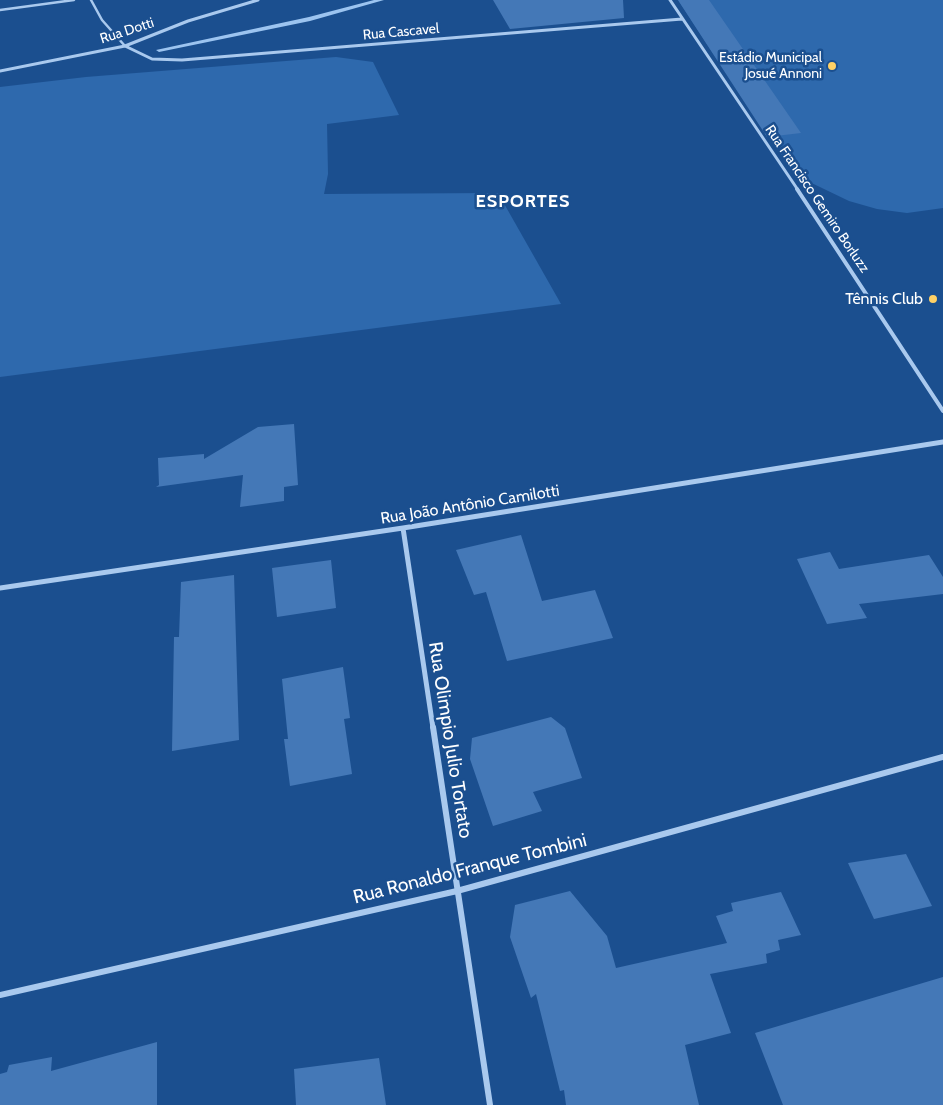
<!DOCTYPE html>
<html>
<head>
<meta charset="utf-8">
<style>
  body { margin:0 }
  canvas { display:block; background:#1b4f8f }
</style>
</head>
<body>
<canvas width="943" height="1105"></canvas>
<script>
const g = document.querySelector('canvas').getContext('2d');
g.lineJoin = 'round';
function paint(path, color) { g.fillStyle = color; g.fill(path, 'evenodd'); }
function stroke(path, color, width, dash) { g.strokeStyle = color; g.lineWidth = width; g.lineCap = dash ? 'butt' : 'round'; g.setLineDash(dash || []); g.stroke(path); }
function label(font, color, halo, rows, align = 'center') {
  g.font = font + ' Cabin,sans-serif'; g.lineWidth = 5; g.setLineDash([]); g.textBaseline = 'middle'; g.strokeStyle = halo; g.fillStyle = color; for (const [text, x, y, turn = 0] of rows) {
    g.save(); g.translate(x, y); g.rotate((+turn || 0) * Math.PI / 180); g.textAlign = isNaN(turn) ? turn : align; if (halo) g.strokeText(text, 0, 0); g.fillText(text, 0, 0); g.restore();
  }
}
paint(new Path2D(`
  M 678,0 L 943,0 L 943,208 L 907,213 L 877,209 L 849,201 L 795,175 L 764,131 Z
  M 336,57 L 373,62 L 399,115 L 327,124 L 328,174 L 324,194 L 498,193 L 561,304 L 0,377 L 0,87 L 86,77 Z`), '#2e69ad');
paint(new Path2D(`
  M 374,0 L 384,0 L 310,21 L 159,52 L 156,50 L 309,17 Z`), '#9cc4f0');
paint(new Path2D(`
  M 493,0 L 623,0 L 624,18 L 510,29 Z
  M 678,0 L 709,0 L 801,133 L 767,137 Z
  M 294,424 L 298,485 L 284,487 L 284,501 L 240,507 L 243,475 L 156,487 L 159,485 L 158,458 L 204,454 L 204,459 L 258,427 Z
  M 521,535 L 542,601 L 595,590 L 613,638 L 507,661 L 486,592 L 474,595 L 456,550 Z
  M 830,552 L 839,569 L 929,555 L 943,577 L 943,594 L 859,604 L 867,618 L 827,624 L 797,559 Z
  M 331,560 L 336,608 L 277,617 L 272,568 Z
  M 234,575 L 239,740 L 172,751 L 174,637 L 179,637 L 181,582 Z
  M 343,667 L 350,718 L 344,719 L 352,774 L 290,786 L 284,739 L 288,739 L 282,679 Z
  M 551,717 L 565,728 L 582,778 L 533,792 L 542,811 L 493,826 L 470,759 L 472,738 Z
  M 906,854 L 932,906 L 874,919 L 848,863 Z
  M 570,891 L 607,936 L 616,968 L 727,943 L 716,916 L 733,911 L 731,903 L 781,892 L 801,935 L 778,940 L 780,950 L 766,954 L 767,963 L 710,974 L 731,1033 L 685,1045 L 699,1105 L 566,1105 L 564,1090 L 560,1091 L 536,994 L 531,998 L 510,937 L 515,905 Z
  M 943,977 L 943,1105 L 783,1105 L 755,1033 Z
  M 157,1042 L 157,1105 L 0,1105 L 0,1074 L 7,1072 L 9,1065 L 52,1057 L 51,1071 Z
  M 379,1058 L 386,1105 L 296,1105 L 294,1069 Z`), '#4478b7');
stroke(new Path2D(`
  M 91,0 L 102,20 L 125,46
  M 0,10 L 74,0`), '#a9c9ee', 2.5);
stroke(new Path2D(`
  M 670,0 L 798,190
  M 125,46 L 152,59 L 182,60 L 682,19
  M 0,71 L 125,46 L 188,21 L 258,0`), '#a9c9ee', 3);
stroke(new Path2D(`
  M 797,189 L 943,411`), '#a9c9ee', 4);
stroke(new Path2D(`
  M 403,528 L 433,728
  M 0,588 L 403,528 L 943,442`), '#a9c9ee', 5);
stroke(new Path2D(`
  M 433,727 L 490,1105
  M 0,995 L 457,891 L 943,757`), '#a9c9ee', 6);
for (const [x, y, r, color] of [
  [832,66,5,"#ffd166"],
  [933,299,5,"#ffd166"]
]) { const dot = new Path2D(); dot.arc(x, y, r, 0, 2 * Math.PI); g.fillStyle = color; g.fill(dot); stroke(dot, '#1b4f8f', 2); }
label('14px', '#fff', '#1b4f8f', [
  ["Rua Dotti",127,31,-18],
  ["Rua Cascavel",401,32,-5],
  ["Rua Francisco Gemiro Borluzz",817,199,56]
]);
label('14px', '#fff', '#1b4f8f', [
  ["Estádio Municipal",822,58],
  ["Josué Annoni",822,74]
], 'right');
label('16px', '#fff', '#1b4f8f', [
  ["Tênnis Club",923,299]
], 'right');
label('16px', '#fff', '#1b4f8f', [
  ["Rua João Antônio Camilotti",470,505,-9]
]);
g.letterSpacing = '1px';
label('bold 18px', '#fff', '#1b4f8f', [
  ["ESPORTES",523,202]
]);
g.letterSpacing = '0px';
label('19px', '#fff', '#1b4f8f', [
  ["Rua Olimpio Julio Tortato",450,740,81],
  ["Rua Ronaldo Franque Tombini",470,869,-14]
]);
</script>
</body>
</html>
